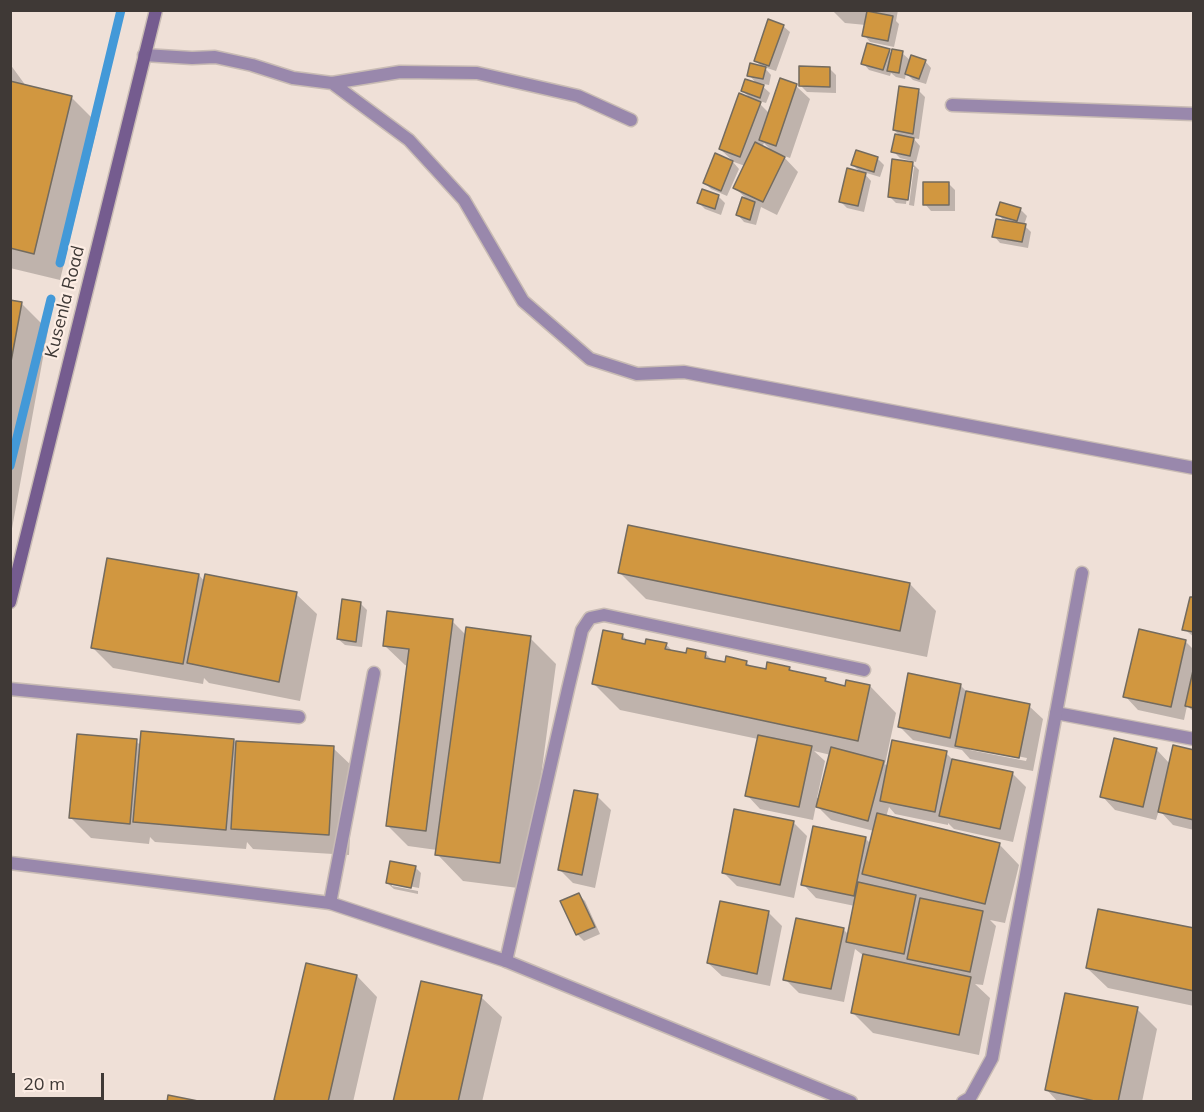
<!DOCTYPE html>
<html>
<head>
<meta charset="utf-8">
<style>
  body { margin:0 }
  #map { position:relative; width:1204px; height:1112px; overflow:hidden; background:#efe0d7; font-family:Mulish,sans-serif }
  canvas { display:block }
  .frame { position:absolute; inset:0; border:12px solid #3f3936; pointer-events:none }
  .scale { position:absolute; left:12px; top:1073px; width:92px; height:27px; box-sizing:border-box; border:3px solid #3f3936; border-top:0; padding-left:8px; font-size:18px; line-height:21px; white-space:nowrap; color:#3f3936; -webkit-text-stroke:4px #fdede4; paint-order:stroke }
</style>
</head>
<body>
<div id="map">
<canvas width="1204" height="1112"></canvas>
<div class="frame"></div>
<div class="scale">20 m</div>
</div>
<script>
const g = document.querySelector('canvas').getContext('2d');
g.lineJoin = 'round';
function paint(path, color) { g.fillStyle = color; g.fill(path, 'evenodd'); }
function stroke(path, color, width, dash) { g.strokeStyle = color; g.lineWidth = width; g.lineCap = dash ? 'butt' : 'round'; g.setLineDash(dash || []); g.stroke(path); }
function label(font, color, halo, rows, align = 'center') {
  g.font = font + ' Mulish,sans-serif'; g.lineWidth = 4.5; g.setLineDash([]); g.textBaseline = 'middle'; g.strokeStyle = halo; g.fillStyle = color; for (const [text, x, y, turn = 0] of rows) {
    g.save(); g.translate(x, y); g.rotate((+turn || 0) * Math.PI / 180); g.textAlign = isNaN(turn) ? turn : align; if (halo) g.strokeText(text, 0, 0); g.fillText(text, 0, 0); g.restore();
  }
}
paint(new Path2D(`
  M 832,10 L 898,10 L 896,21 L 899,24 L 894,47 L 870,42 L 864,35 L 866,25 L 845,23 Z
  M 783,26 L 790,32 L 776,71 L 764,67 L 771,75 L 769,85 L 759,83 L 770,93 L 766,103 L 756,100 L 769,113 L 796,86 L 810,99 L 790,158 L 782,155 L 798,172 L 777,215 L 761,207 L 756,225 L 744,222 L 738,215 L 749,201 L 735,188 L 745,166 L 734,162 L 720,149 L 752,100 L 743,91 L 758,85 L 749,75 L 763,68 L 755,60 ZM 764,143 L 773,152 L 762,147 Z
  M 889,51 L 892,54 L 902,53 L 911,61 L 925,61 L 931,68 L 926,84 L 913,80 L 906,73 L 905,79 L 896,77 L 891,73 L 890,76 L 869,70 L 863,63 Z
  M 10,64 L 26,86 L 71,97 L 98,124 L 60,280 L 10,268 Z
  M 829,68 L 836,75 L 836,93 L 807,92 L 801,86 Z
  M 918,90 L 925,97 L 919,139 L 913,138 L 920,146 L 916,162 L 900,158 L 893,151 L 901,137 L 894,130 Z
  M 716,155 L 733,162 L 739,169 L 727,196 L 711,189 L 705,183 Z
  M 877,158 L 884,165 L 880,177 L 863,172 L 871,181 L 864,212 L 847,208 L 840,201 L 862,174 L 853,165 Z
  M 912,163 L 919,170 L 914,206 L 909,205 L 914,167 L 911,167 L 906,204 L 896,203 L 889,196 Z
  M 948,183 L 955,190 L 955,211 L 931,211 L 925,204 Z
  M 718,196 L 725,203 L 721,215 L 705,209 L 699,203 Z
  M 1020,209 L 1027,216 L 1024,225 L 1031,232 L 1028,248 L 1000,243 L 994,236 L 1005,222 L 998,214 Z
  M 10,302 L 22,304 L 48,330 L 11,534 Z
  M 619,572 L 910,584 L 936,611 L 927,657 L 646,599 Z
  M 199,575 L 205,582 L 296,594 L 317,614 L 300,701 L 209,683 L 204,678 L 203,684 L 113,668 L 93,648 Z
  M 1194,599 L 1194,637 L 1184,629 Z
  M 360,603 L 367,610 L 362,647 L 345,645 L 338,639 Z
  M 452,621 L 466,635 L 530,638 L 556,664 L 526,889 L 463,881 L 437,854 L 437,850 L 408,846 L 388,826 L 408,666 L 405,665 L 384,645 Z
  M 622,635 L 629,642 L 646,645 L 666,644 L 674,653 L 687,655 L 705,653 L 713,661 L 726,664 L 746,662 L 752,668 L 767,671 L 789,668 L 793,672 L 825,679 L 830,684 L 846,687 L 870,686 L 896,713 L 885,764 L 888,767 L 946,753 L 954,761 L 1012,773 L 1026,787 L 1013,842 L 954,829 L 948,823 L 948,825 L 895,814 L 889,807 L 886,817 L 999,844 L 1019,865 L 1005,923 L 990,920 L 996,926 L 983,985 L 975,984 L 990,998 L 979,1055 L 873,1033 L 852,1012 L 864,956 L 855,949 L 844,1002 L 799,993 L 785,979 L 843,929 L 849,935 L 855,906 L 816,898 L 803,884 L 865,838 L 871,844 L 874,831 L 831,820 L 816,805 L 813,820 L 760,809 L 747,795 L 758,739 L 620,710 L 593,683 ZM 814,751 L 831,755 L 820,798 L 817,798 L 825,761 Z
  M 1185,641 L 1194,650 L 1194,712 L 1187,706 L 1184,720 L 1138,710 L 1125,696 Z
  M 960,685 L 968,693 L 1029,706 L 1043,719 L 1033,771 L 970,759 L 962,750 L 913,740 L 899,726 ZM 970,747 L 1027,758 L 1026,761 L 970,750 Z
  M 136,741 L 141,746 L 234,741 L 238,745 L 333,748 L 354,768 L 349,855 L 253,849 L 247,842 L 246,849 L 155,842 L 150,837 L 149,844 L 91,838 L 71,818 Z
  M 1156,749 L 1170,764 L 1194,751 L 1194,830 L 1173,825 L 1159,810 L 1156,820 L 1115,810 L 1102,796 Z
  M 597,796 L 611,810 L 595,888 L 573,883 L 560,870 Z
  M 793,822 L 807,836 L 794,898 L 737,886 L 723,872 Z
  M 415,867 L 421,873 L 419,888 L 392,883 L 392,886 L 418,891 L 418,894 L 394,889 L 387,883 Z
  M 578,894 L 585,901 L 600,934 L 584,941 L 577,934 Z
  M 721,903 L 769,913 L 782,926 L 770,986 L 722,976 L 708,963 Z
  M 1194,930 L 1194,1006 L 1108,988 L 1087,968 Z
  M 357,976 L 377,997 L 353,1102 L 277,1102 L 276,1100 Z
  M 481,997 L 502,1017 L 482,1102 L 395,1102 Z
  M 1137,1009 L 1157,1029 L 1142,1102 L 1058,1102 L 1047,1090 Z`), '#0003');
stroke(new Path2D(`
  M 60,263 L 121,10
  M 10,466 L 51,299`), '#4399d8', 9);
const building = new Path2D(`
  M 867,11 L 893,16 L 888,41 L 862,36 Z
  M 768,19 L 784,25 L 769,66 L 754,61 Z
  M 867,43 L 890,49 L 883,70 L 861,64 Z
  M 892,49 L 903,51 L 899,73 L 887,71 Z
  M 911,55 L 926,60 L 919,79 L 905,74 Z
  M 750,63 L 766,67 L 763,79 L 747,76 Z
  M 799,66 L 830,67 L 830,87 L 799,86 Z
  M 780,78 L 797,84 L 776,146 L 759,140 Z
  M 745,79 L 764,85 L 760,98 L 741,91 Z
  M 10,81 L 72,96 L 34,254 L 10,248 Z
  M 899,86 L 919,89 L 913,134 L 893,130 Z
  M 739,93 L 761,102 L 740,157 L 719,149 Z
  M 895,134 L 914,138 L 910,156 L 891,152 Z
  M 755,142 L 785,157 L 763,202 L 733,188 Z
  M 856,150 L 878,157 L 874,172 L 851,165 Z
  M 715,153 L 733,161 L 721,191 L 703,183 Z
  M 892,159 L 913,162 L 908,200 L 888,197 Z
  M 847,168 L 866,173 L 858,206 L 839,202 Z
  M 923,182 L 949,182 L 949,205 L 923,205 Z
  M 702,189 L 719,195 L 715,209 L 697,203 Z
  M 742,197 L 755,202 L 750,220 L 736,215 Z
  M 1000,202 L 1021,208 L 1017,221 L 996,215 Z
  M 996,219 L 1026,224 L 1022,242 L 992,237 Z
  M 10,300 L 22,302 L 10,367 Z
  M 628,525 L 910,583 L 900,631 L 618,573 Z
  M 107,558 L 199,574 L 183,664 L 91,648 Z
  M 205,574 L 297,592 L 279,682 L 187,663 Z
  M 1190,597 L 1194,597 L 1194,632 L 1182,630 Z
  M 342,599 L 361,602 L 356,642 L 337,639 Z
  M 387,611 L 453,619 L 426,831 L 386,826 L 409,649 L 383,646 Z
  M 466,627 L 531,636 L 500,863 L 435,855 Z
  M 1139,629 L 1186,640 L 1171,707 L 1123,697 Z
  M 603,630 L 623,634 L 622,639 L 645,644 L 646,639 L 667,643 L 665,649 L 686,653 L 687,648 L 706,652 L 705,658 L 725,662 L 726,656 L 747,661 L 746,665 L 766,669 L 767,662 L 790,667 L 789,670 L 826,678 L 825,681 L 845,686 L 846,680 L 870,685 L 858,741 L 592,684 Z
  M 1194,666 L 1194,708 L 1185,706 Z
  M 908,673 L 961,684 L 950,738 L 898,727 Z
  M 966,691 L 1030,704 L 1019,758 L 955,746 Z
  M 141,731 L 234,739 L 226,830 L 133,822 Z
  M 77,734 L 137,739 L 130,824 L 69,818 Z
  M 758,735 L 812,746 L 799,807 L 745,796 Z
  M 1114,738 L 1157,748 L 1143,807 L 1100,797 Z
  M 892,740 L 947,751 L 935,812 L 880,801 Z
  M 236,741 L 334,746 L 329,835 L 231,829 Z
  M 1173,745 L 1194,750 L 1194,820 L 1158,812 Z
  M 831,747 L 884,761 L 868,821 L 816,807 Z
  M 952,759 L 1013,772 L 1000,829 L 939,816 Z
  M 574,790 L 598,794 L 582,875 L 558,870 Z
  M 734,809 L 794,821 L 780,885 L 722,873 Z
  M 877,813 L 1000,843 L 985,904 L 862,874 Z
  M 813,826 L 866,837 L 854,896 L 801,885 Z
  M 390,861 L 416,866 L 411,888 L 386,883 Z
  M 858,882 L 916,895 L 904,954 L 846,942 Z
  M 579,893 L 595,927 L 576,935 L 560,901 Z
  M 920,898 L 983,911 L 970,972 L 907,959 Z
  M 720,901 L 769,911 L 757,974 L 707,963 Z
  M 1098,909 L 1194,928 L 1194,991 L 1086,968 Z
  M 796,918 L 844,928 L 831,989 L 783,980 Z
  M 863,954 L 971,977 L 959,1035 L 851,1013 Z
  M 306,963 L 357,975 L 328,1102 L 279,1102 L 274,1100 Z
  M 421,981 L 482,995 L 458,1102 L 393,1102 Z
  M 1065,993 L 1138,1007 L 1118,1102 L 1099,1102 L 1045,1090 Z
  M 168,1095 L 203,1102 L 167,1102 Z`);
paint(building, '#d19740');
stroke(building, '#736b5f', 1.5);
const lane = new Path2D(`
  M 144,55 L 192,58 L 215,57 L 252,65 L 293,78 L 332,83 L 409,140 L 464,200 L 523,301 L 590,359 L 637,374 L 684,372 L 1194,468
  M 332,83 L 400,72 L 477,73 L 578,96 L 631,120
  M 952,105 L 1194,114
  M 10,689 L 299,717
  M 1056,713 L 1194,739
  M 330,903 L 374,673
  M 506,961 L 568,689 L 582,630 L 590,618 L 604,615 L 864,670`);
const street = new Path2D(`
  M 10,863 L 330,903 L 506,961 L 851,1102
  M 963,1102 L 970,1098 L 992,1058 L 1082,573`);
const secondary = new Path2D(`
  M 10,602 L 156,10`);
stroke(lane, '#c8bbb4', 15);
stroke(street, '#c8bbb4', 15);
stroke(secondary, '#c8bbb4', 15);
stroke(lane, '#9988ac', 12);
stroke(street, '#9988ac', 12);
stroke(secondary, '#755c8f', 12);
label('18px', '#3f3936', '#fdede4', [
  ["Kusenla Road",65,302,-76]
]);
</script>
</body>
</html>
